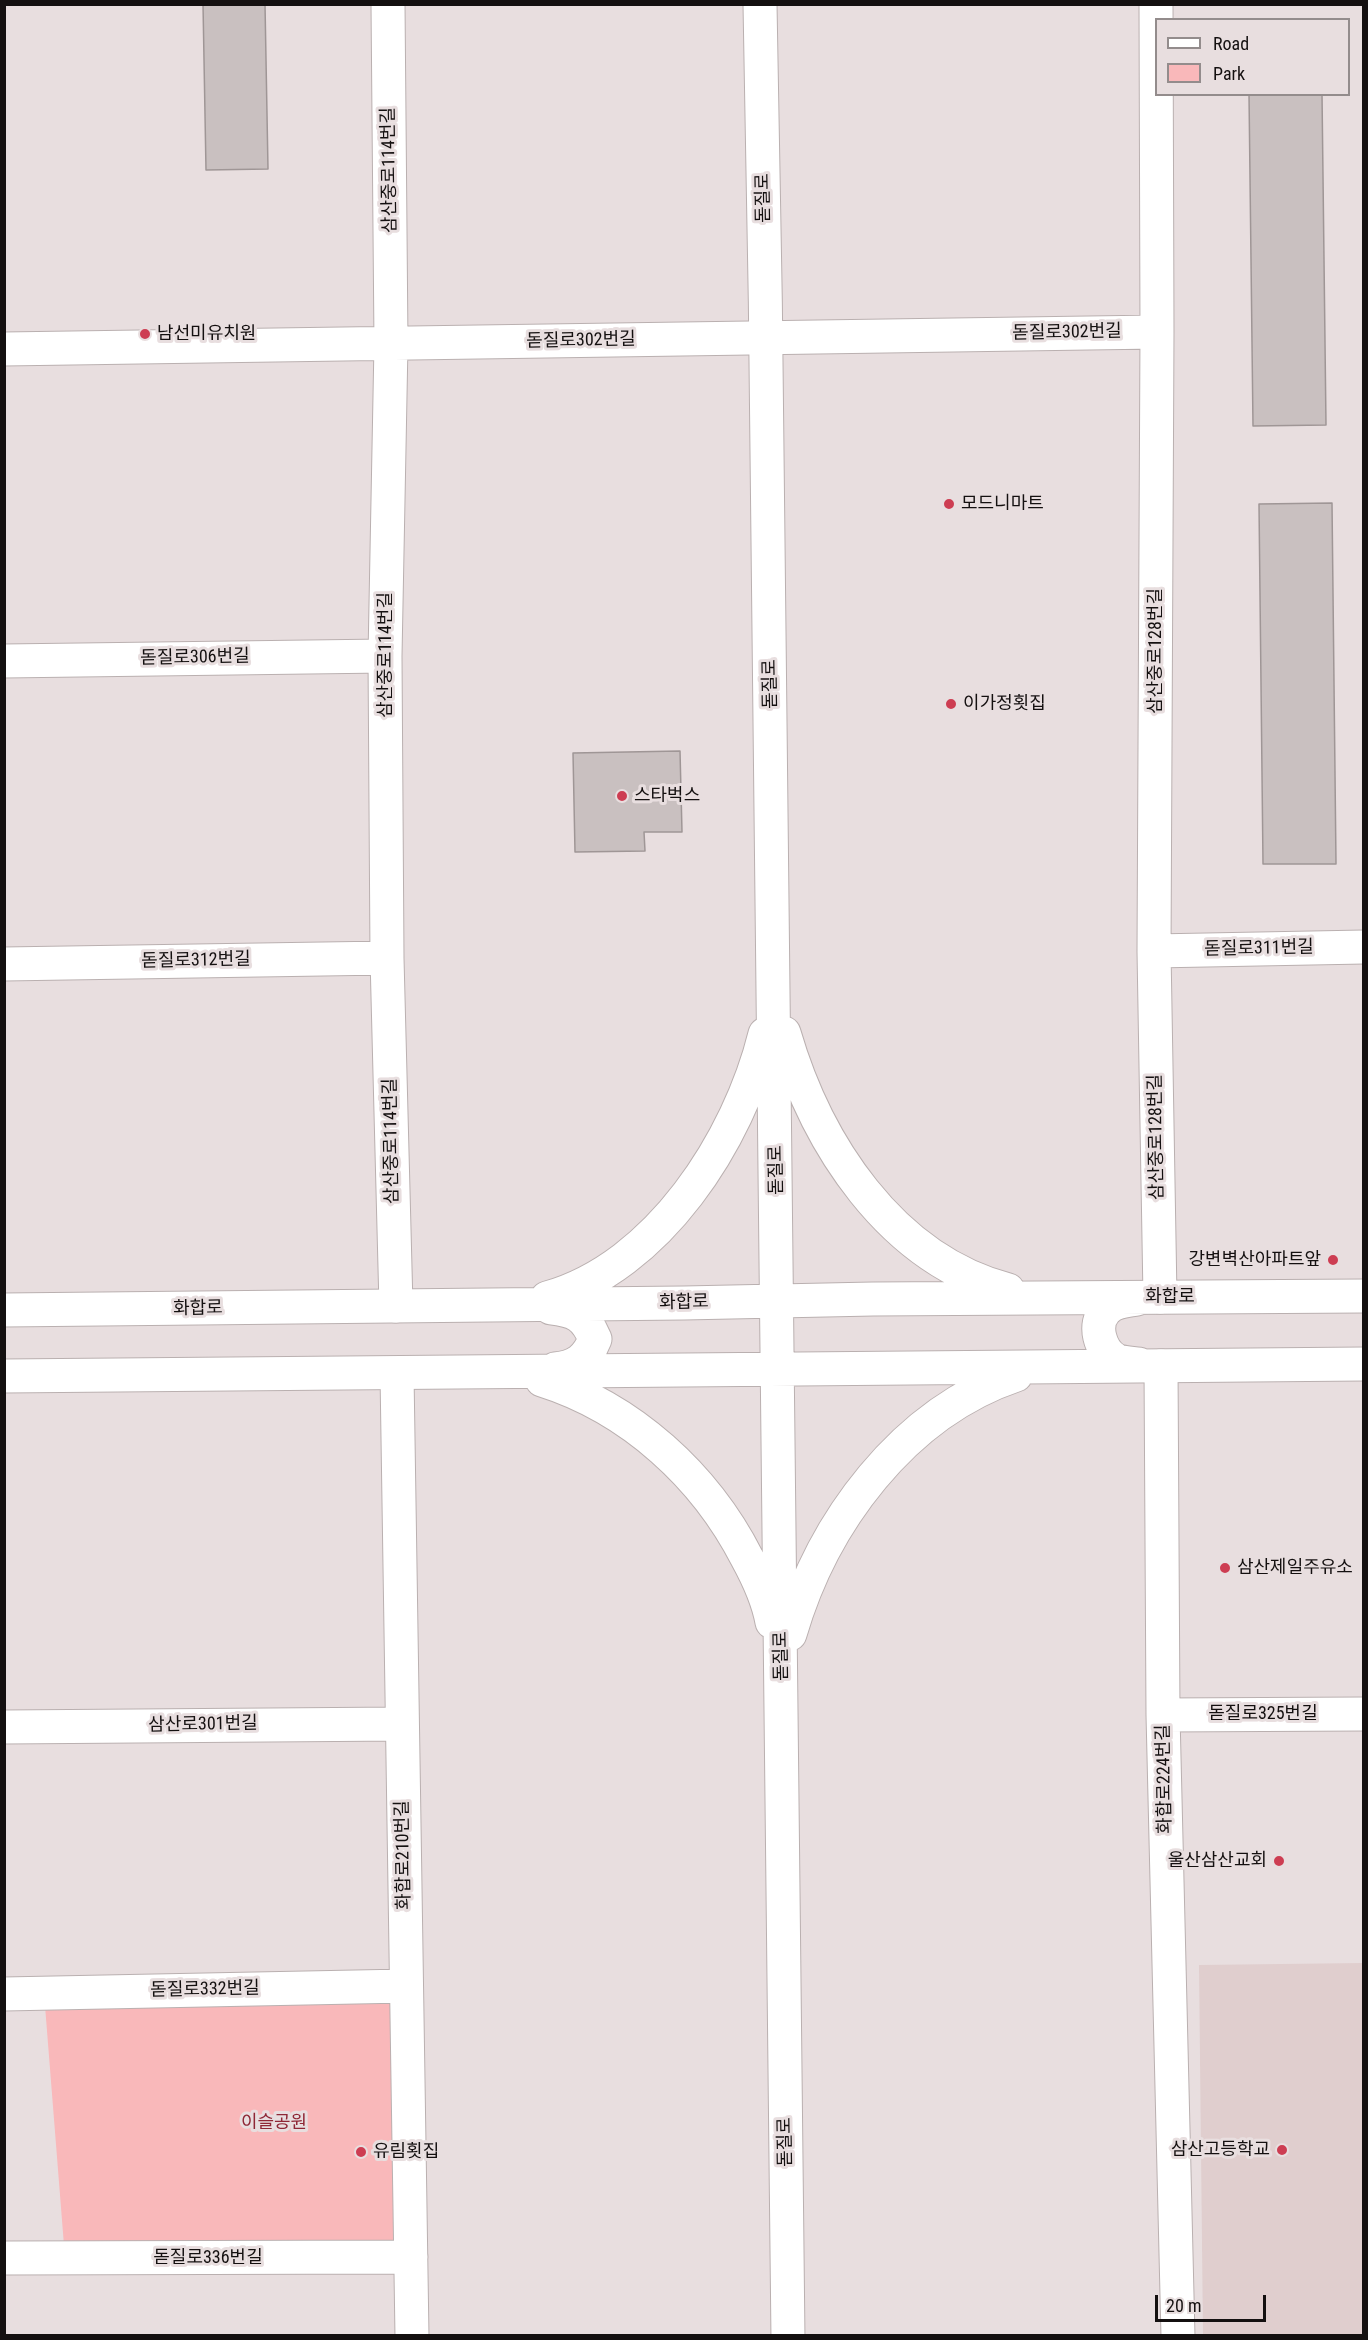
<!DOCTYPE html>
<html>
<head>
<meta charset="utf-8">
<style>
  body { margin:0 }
  #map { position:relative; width:1368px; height:2340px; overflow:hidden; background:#e8dedf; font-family:"Roboto Condensed",sans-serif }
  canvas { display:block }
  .frame { position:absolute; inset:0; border:6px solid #141010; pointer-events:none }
  .legend { position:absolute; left:1155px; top:18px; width:195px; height:78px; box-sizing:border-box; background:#e8dedf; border:2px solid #938c8c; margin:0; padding:8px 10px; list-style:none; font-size:18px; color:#141010 }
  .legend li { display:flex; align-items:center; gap:12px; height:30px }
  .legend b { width:30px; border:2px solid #938c8c }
  .scale { position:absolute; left:1155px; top:2295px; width:111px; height:27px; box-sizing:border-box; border:3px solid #141010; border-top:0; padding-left:8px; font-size:18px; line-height:21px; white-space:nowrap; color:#141010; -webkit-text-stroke:4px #e8dedf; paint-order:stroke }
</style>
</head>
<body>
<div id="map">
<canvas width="1368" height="2340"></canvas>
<div class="frame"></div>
<ul class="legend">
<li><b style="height:8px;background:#fff"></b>Road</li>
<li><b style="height:16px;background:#f9b8ba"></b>Park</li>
</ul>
<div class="scale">20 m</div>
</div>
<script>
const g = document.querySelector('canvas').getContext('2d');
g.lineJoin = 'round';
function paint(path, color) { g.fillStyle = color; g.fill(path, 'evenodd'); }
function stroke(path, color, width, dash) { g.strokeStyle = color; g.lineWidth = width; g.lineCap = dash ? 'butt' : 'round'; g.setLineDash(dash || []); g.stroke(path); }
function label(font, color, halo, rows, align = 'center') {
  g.font = font + ' "Roboto Condensed","Noto Sans KR",sans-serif'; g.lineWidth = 6; g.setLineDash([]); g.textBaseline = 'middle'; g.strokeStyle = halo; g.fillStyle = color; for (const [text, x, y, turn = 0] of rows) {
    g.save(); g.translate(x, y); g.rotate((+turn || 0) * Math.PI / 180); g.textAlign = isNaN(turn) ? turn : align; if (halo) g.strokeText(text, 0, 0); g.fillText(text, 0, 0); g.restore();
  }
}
paint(new Path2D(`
  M 1363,1963 L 1363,2335 L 1203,2335 L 1199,1965 Z`), '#e0cece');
paint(new Path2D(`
  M 406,1986 L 411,2257 L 65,2258 L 44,1993 Z`), '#f9b8ba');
const building = new Path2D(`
  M 203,4 L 265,4 L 268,169 L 206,170 Z
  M 1249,94 L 1322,94 L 1326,425 L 1253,426 Z
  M 1332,503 L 1336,864 L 1263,864 L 1259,504 Z
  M 680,751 L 682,832 L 644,832 L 645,851 L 575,852 L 573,753 Z`);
paint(building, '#c9c0c0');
stroke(building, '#9f9696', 1.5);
const minor = new Path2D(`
  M 388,4 L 391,344 L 385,656 L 387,958 L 396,1306
  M 1156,4 L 1157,332 L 1154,951 L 1160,1297
  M 4,349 L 1157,332
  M 4,661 L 385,656
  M 1154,951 L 1364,947
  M 4,964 L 387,958
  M 1161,1366 L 1163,1715 L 1178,2336
  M 397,1374 L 412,2336
  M 1163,1715 L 1364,1714
  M 4,1727 L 401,1724
  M 4,1994 L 406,1986
  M 4,2258 L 411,2257`);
const major = new Path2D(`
  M 760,4 C 775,781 781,1558 788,2336
  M 784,1033 C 816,1143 890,1259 1008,1290
  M 547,1298 C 658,1267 739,1140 765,1034
  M 1137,1299 C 1126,1301 1114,1301 1106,1310 C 1092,1324 1100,1351 1116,1360 C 1122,1363 1132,1363 1139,1364
  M 551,1308 C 575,1311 585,1315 595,1339 C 587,1359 576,1367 555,1369
  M 4,1310 L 684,1303 L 873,1299 L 1364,1296
  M 4,1376 L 1364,1364
  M 542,1380 C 631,1408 705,1476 747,1558 C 758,1578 768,1600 772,1622
  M 790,1634 C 822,1523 903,1413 1016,1375`);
stroke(minor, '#bab0b0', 35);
stroke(major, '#bab0b0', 35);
stroke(minor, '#fff', 33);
stroke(major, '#fff', 33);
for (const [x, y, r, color] of [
  [145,334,6,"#cd3d52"],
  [949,504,6,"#cd3d52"],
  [951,704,6,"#cd3d52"],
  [622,796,6,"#cd3d52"],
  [1333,1260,6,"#cd3d52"],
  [1225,1568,6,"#cd3d52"],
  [1279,1861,6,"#cd3d52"],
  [1282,2150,6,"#cd3d52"],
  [361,2152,6,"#cd3d52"]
]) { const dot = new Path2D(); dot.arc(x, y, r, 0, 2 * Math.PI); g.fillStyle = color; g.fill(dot); stroke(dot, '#e8dedf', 2); }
label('18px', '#141010', '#e8dedf', [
  ["삼산중로114번길",390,170,-91],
  ["돋질로",764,198,-91],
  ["돋질로302번길",1067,333,-1],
  ["돋질로302번길",581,341,-1],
  ["삼산중로128번길",1156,651,-90],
  ["삼산중로114번길",386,655,-90],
  ["돋질로306번길",195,658,-1],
  ["돋질로",771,684,-91],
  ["돋질로311번길",1259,949,-1],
  ["돋질로312번길",196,961,-1],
  ["삼산중로128번길",1157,1137,-91],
  ["삼산중로114번길",392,1141,-91],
  ["돋질로",777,1170,-91],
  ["화합로",1170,1297],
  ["화합로",684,1303,-1],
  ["화합로",198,1309,-1],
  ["돋질로",782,1656,-91],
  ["돋질로325번길",1263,1714],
  ["삼산로301번길",203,1725,-1],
  ["화합로224번길",1165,1779,-91],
  ["화합로210번길",404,1855,-91],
  ["돋질로332번길",205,1990,-1],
  ["돋질로",786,2142,-91],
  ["돋질로336번길",208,2258]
]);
label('18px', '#141010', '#e8dedf', [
  ["남선미유치원",157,334],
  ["모드니마트",961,504],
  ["이가정횟집",963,704],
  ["스타벅스",634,796],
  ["강변벽산아파트앞",1321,1260,"right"],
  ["삼산제일주유소",1237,1568],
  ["울산삼산교회",1267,1861,"right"],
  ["삼산고등학교",1270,2150,"right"],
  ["유림횟집",373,2152]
], 'left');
label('18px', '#8f2736', '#e8dedf', [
  ["이슬공원",274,2123]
]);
</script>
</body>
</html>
